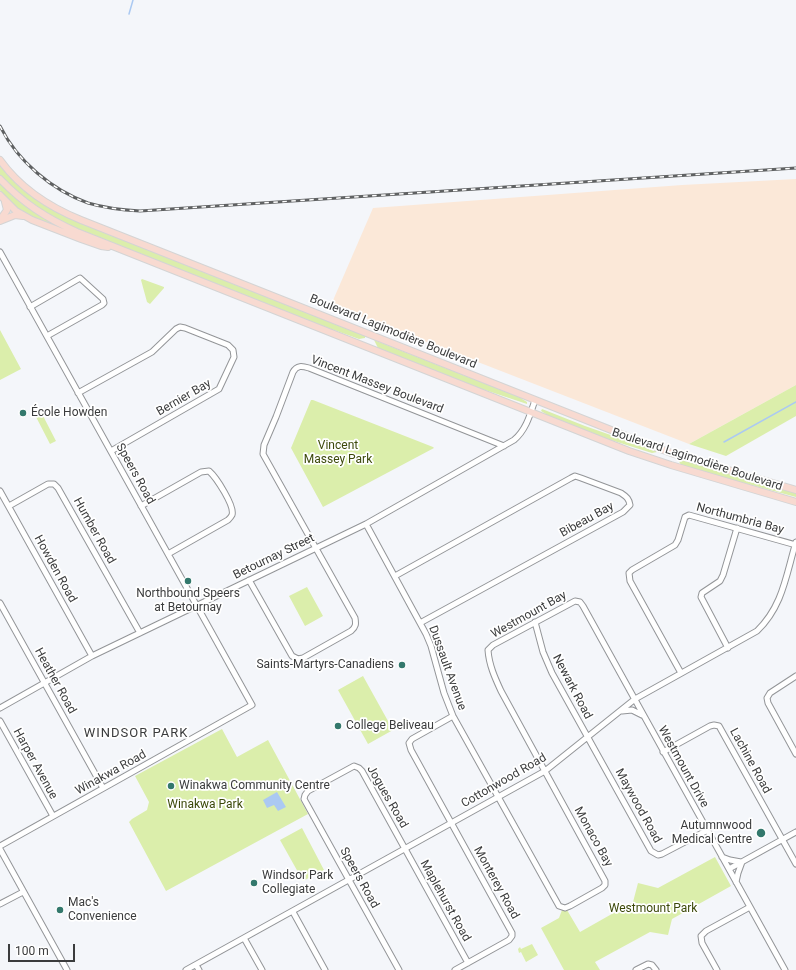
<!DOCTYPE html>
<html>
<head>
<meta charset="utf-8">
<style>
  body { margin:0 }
  #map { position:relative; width:796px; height:970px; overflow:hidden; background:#f4f6fa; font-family:Roboto,sans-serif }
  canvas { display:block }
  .scale { position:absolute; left:8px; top:944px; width:67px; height:18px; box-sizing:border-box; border:2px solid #3b3c3d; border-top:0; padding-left:5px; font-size:12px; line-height:14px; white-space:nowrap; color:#3b3c3d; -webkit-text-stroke:3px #fff; paint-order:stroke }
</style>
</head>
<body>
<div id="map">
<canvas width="796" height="970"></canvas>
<div class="scale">100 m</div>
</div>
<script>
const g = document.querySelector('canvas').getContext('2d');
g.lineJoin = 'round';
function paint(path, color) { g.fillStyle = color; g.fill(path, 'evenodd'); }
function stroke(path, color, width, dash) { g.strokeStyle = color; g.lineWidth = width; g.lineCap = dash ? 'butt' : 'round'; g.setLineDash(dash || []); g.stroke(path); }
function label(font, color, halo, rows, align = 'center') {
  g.font = font + ' Roboto,sans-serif'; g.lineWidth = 3.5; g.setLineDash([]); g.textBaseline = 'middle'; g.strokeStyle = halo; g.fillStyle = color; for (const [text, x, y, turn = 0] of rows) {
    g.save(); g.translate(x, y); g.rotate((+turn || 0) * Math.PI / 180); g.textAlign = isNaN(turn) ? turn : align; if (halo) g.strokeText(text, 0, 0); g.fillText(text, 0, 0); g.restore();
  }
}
paint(new Path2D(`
  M 796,179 L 796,385 L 689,444 L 331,305 L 373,208 L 682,185 Z`), '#fbe8d8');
paint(new Path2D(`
  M 0,165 L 69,218 L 365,336 L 365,338 L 359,339 L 306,320 L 68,225 C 42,212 20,196 0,175 Z
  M 0,183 C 21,203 43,219 69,232 L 37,220 L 18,209 L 1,193 L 0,190 Z
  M 142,279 L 164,287 L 164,288 L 150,304 L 147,302 L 141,280 Z
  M 0,330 L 21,369 L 0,380 Z
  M 374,340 L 519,397 L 527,402 L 527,404 L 467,384 L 381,350 L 378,348 Z
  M 796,385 L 796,416 L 726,456 L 689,444 Z
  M 313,400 L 433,447 L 434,448 L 323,507 L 291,448 L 311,400 Z
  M 542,409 L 585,426 L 656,451 L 657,452 L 652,453 L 598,436 L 549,416 L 541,411 Z
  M 40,410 L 56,441 L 50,444 L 34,413 Z
  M 680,459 L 791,491 L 796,493 L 796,497 L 684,467 L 681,465 L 678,460 Z
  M 307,587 L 323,616 L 305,626 L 289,596 Z
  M 363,676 L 393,730 L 368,744 L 338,690 Z
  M 222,729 L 237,757 L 268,740 L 308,814 L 166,891 L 129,822 L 132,819 L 147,810 L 149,802 L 135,776 Z
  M 302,828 L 324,870 L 303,881 L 280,840 Z
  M 715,857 L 731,886 L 672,919 L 668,935 L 650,932 L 595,962 L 600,970 L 564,970 L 541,928 L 559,918 L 562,910 L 567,910 L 580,932 L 633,902 L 638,883 L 658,888 Z
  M 532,944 L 538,955 L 526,962 L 521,952 L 519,953 L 518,949 L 520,947 L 521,949 Z`), '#dbeeab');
paint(new Path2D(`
  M 277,792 L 286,807 L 278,811 L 274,805 L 267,808 L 263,800 Z`), '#abc9f2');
stroke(new Path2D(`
  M 129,14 L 133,0
  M 724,442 L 796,402`), '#abc9f2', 1.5);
const minor = new Path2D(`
  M 0,252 L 252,705 L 0,846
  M 30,307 L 80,278 L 103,299 L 104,303 L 102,305 L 47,336
  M 78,393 L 152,352 L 176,329 L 180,327 L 185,328 L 228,345 L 233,350 L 234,357 L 219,389 L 111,451
  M 0,491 L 92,656
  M 9,506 L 48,484 L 54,484 L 58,488 L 140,633
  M 141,506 L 201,472 L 209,471 C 216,477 235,506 232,515 C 231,517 229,519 228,520 L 168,554
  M 366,524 L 426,634 L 431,646 L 444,693 L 453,716 L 559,906 L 565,908 L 570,906 L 602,888 L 605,885 L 605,881 L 501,691 C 495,678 489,665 488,650 L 493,645 L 575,601 L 580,602 L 583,606 L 785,970
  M 395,576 L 571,478 L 575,476 L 581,478 L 621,493 C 627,497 629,499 630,505 L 623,512 L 420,623
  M 249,580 L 292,656 L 298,659 L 303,658 L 351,631 C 356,627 356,624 355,618 L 263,454 L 264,445 L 276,417 L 293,372 C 297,365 302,366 309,368 L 504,446
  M 0,603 L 103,788
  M 535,622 L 543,652 L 552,673 L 651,851 L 658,855 L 662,854 L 706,831
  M 728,648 L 701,597 L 702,593 L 720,581 L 723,575 L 737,528
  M 681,673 L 630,581 L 629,573 L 632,570 L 675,545 L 678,540 L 685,517 L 689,515 L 796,545
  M 796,676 L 770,693 L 767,698 L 768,703 L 796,754
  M 0,708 L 92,656 L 366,524 L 514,440 C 526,430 530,415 535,400
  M 622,711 L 632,710 L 642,715
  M 453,716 L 412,739 L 409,743 L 411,750 L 512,933 L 512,936 L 509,940 L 455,970
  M 0,721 L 53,816
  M 663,752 L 710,726 L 714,725 L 719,726 L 796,864
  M 0,849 L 67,970
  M 722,857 L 730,860 L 741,862
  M 729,869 L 796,832
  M 736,882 L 738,873 L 742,862
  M 0,904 L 23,892
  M 293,912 L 325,970
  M 244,938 L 262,970
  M 196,965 L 199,970
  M 186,970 L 545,771 L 635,699 L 757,631 C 783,606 786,575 796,542
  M 399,970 L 304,799 L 305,795 L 308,791 L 354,766 L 359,768 L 362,771 L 468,963
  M 636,970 L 648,964 L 652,965 L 656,970
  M 717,970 L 702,943 L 701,936 L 706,931 L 750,907`);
const major = new Path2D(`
  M 0,160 C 20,188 49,207 81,220 L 639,441 L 674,454 L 796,490
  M 0,179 C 23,203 46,218 77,232 L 629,451 L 671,465 L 796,502
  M 0,195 L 16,211 L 32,220 L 81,239 L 101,246 L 108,247
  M 0,220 L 7,210 L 5,202
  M 0,221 L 15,215 L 23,216`);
stroke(minor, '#939598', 7);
stroke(major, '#d4d4d4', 8);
stroke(minor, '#fff', 5);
stroke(major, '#f8dad1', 6);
const rail = new Path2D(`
  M 0,126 C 17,161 52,190 88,203 C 105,208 122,210 140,211 L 796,168`);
stroke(rail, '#5f6162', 3);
stroke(rail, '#fff', 1.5, [4.5]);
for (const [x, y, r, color] of [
  [23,413,4,"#33786c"],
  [188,581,4,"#33786c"],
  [402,665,4,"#33786c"],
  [338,726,4,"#33786c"],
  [171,786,4,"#33786c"],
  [761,833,5,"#33786c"],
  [254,883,4,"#33786c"],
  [60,910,4,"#33786c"]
]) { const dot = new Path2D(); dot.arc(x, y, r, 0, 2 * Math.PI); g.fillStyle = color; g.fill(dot); stroke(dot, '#fff', 1.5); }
label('12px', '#3b3c3d', '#fff', [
  ["Boulevard Lagimodière Boulevard",393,332,22],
  ["Vincent Massey Boulevard",377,385,21],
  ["Bernier Bay",184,398,-30],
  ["Boulevard Lagimodière Boulevard",697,460,18],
  ["Speers Road",135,474,61],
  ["Northumbria Bay",740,519,15],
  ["Bibeau Bay",587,520,-29],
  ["Humber Road",94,531,61],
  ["Betournay Street",274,557,-26],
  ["Howden Road",55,569,61],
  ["Westmount Bay",529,615,-29],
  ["Dussault Avenue",447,668,70],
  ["Heather Road",55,681,61],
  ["Newark Road",572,687,62],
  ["Lachine Road",750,761,61],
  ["Harper Avenue",35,764,61],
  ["Westmount Drive",683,767,61],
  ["Winakwa Road",111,773,-29],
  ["Cottonwood Road",504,781,-30],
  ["Jogues Road",387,797,60],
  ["Maywood Road",638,806,61],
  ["Monaco Bay",593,837,61],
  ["Speers Road",359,878,61],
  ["Monterey Road",496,883,61],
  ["Maplehurst Road",445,901,61]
]);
label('12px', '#3b3c3d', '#fff', [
  ["École Howden",31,413],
  ["Northbound Speers",188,594,"center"],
  ["at Betournay",188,608,"center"],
  ["Saints-Martyrs-Canadiens",394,665,"right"],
  ["College Beliveau",346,726],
  ["Winakwa Community Centre",179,786],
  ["Autumnwood",752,826,"right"],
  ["Medical Centre",752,840,"right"],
  ["Windsor Park",262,876],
  ["Collegiate",262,890],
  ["Mac's",68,903],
  ["Convenience",68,917]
], 'left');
label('12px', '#3c490a', '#fff', [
  ["Vincent",338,446],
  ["Massey Park",338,460],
  ["Winakwa Park",205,805],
  ["Westmount Park",653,909]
]);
g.letterSpacing = '1px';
label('13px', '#3b3c3d', '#fff', [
  ["WINDSOR PARK",136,734]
]);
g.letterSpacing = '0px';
</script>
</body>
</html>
